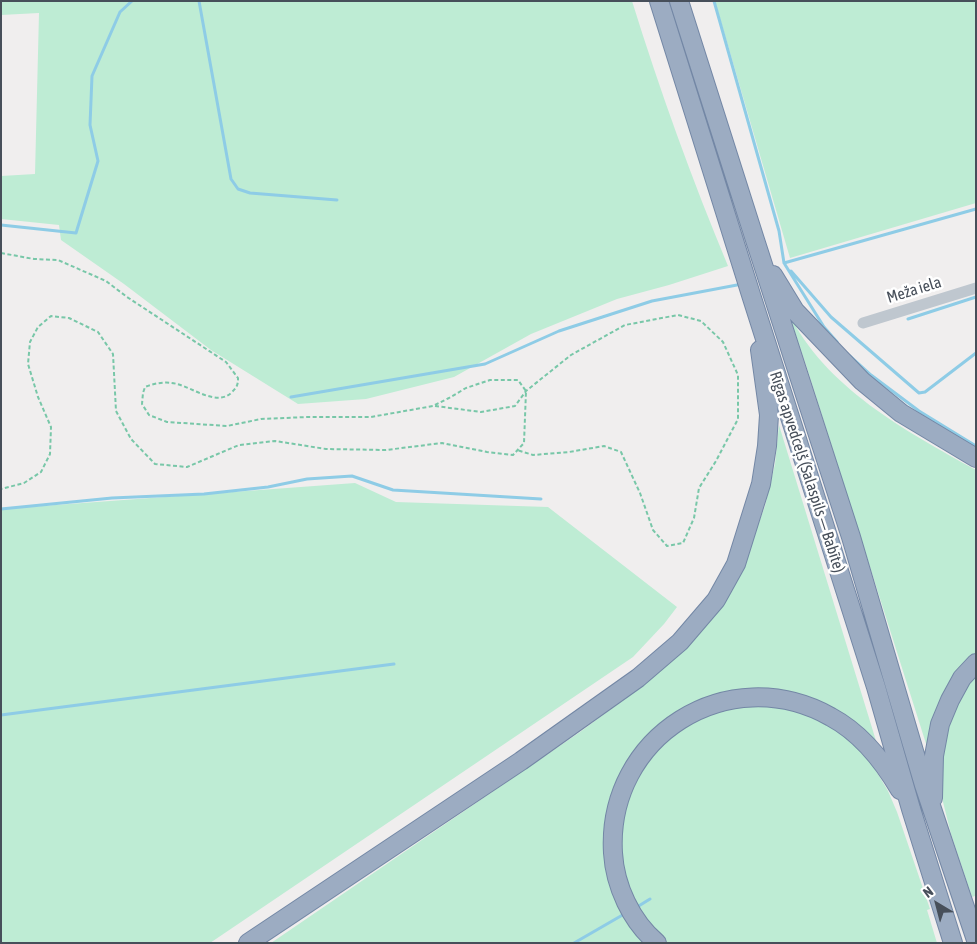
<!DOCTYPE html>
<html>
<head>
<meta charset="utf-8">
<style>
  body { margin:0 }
  #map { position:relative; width:977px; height:944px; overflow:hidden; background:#f0eeee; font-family:"Asap Condensed",sans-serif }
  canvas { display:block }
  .frame { position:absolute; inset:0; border:2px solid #474f5a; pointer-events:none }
  .north { position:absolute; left:912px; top:879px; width:50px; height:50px; -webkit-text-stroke:4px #fff; paint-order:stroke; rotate:323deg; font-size:14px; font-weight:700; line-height:20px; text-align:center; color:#474f5a }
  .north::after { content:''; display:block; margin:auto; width:18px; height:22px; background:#474f5a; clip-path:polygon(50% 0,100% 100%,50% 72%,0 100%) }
</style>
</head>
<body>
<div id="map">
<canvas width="977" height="944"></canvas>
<div class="frame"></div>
<div class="north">N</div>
</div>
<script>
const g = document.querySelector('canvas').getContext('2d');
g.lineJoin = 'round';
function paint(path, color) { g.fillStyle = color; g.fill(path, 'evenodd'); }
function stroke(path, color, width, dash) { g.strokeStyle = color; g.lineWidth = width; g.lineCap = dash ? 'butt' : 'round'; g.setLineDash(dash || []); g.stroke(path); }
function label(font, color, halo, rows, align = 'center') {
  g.font = font + ' "Asap Condensed",sans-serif'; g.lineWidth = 5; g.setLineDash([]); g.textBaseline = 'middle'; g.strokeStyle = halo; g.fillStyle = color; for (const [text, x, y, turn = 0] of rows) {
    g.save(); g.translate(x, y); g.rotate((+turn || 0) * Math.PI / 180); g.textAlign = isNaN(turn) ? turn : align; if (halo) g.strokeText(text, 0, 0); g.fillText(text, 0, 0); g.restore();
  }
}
paint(new Path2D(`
  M 1,1 L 632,1 C 660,91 692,180 728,266 L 669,285 L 617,299 L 531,334 L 454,377 L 366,399 L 298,404 L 211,350 L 124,284 L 61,240 L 59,225 L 1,219 L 1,176 L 35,174 L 39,13 L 1,15 Z
  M 715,1 L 976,1 L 976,203 L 790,258 Z
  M 788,312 C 825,388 906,431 976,470 L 976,653 L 960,669 L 928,750 L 806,365 Z
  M 779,425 L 877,744 L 847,718 L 725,694 L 698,702 L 673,715 L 658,727 L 640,745 L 627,765 L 613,790 L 606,822 L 605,848 L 647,943 L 271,943 L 580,732 L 630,695 L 680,651 L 742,568 L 765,506 L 775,464 Z
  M 355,483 L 396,502 L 548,507 L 677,607 L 664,624 L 633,657 L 210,943 L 1,943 L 1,509 Z
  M 976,674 L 976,900 L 975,896 L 972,897 L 951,834 L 941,794 L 938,758 L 947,725 L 968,682 Z
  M 768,704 L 814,714 L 857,744 L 872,764 L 888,791 L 897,812 L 930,909 L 927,910 L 937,943 L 667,943 L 657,934 L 642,916 L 629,893 L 621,861 L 620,821 L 637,776 L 668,737 L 694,720 L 721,709 Z`), '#beecd4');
stroke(new Path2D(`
  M 199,1 L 231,179 L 238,189 L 250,193 L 337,200
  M 714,1 L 779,231 L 784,263 L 824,327 L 837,342
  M 1,225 L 76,233 L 98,161 L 90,125 L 92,76 L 120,12 L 132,1
  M 784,263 L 976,209
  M 791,271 L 831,317 L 919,393 L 925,392 L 976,353
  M 908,319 L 976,297
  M 850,356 L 871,375 L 919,411 L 976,446
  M 291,397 L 485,364 L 559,331 L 652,301 L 737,285
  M 1,509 L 112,498 L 204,494 L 268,487 L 307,479 L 352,476 L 393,490 L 541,499
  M 1,715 L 394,664
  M 637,907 L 650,899
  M 574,943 L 626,913`), '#8ecce6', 3);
const trunk = new Path2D(`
  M 659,1 L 752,298 L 876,687 L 911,809 L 953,943
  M 679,1 L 756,243 L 851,537 L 924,785 L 976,940
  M 773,275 L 795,311 L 862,381 L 901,413 L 976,458
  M 933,798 L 934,756 L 940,724 L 950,700 L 962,678 L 976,663
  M 248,943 L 521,761 L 638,678 L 680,642 L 716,600 L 736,564 L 761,484 L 767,446 L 769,415 L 760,350
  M 657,943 C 631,921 615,886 613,853 C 606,737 728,659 831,717 C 861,733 883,761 900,790`);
stroke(trunk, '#7387a5', 20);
stroke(new Path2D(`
  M 1,253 L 34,259 L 58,260 L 106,281 L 127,297 L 226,362 L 238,378 C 238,385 237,387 232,392 C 218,407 193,388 177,384 C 166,381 155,383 145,387 L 143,393 L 142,404 L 149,415 L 167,422 L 227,426 L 261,419 L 307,417 L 371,417 L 433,406 L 449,398 L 466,388 L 490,380 L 518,380 L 526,391 L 524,443 L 513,455 L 487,452 L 442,443 L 386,450 L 326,449 L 275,441 L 239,445 L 187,467 L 155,464 L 131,439 L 116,411 L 113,354 L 98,332 L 69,318 L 51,316 L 38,327 L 30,342 L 28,364 L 38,397 L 51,427 L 50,454 L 41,472 L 24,483 L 1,489
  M 435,406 L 481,412 L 515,406 L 526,391 L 571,355 L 625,325 L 678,315 L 701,321 L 723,342 L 738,375 L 738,419 L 716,461 L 699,488 L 694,518 L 683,543 L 667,546 L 653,530 L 640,493 L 621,452 L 604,446 L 569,452 L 533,455 L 517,450`), '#78c7a8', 2, [4, 2.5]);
stroke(new Path2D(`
  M 863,323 L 976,288`), '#bfc7cf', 11);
stroke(trunk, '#9cacc2', 18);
label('16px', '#474f5a', '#fff', [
  ["Meža iela",914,290,-17],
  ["Rīgas apvedceļš (Salaspils — Babīte)",807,472,72]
]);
</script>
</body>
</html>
